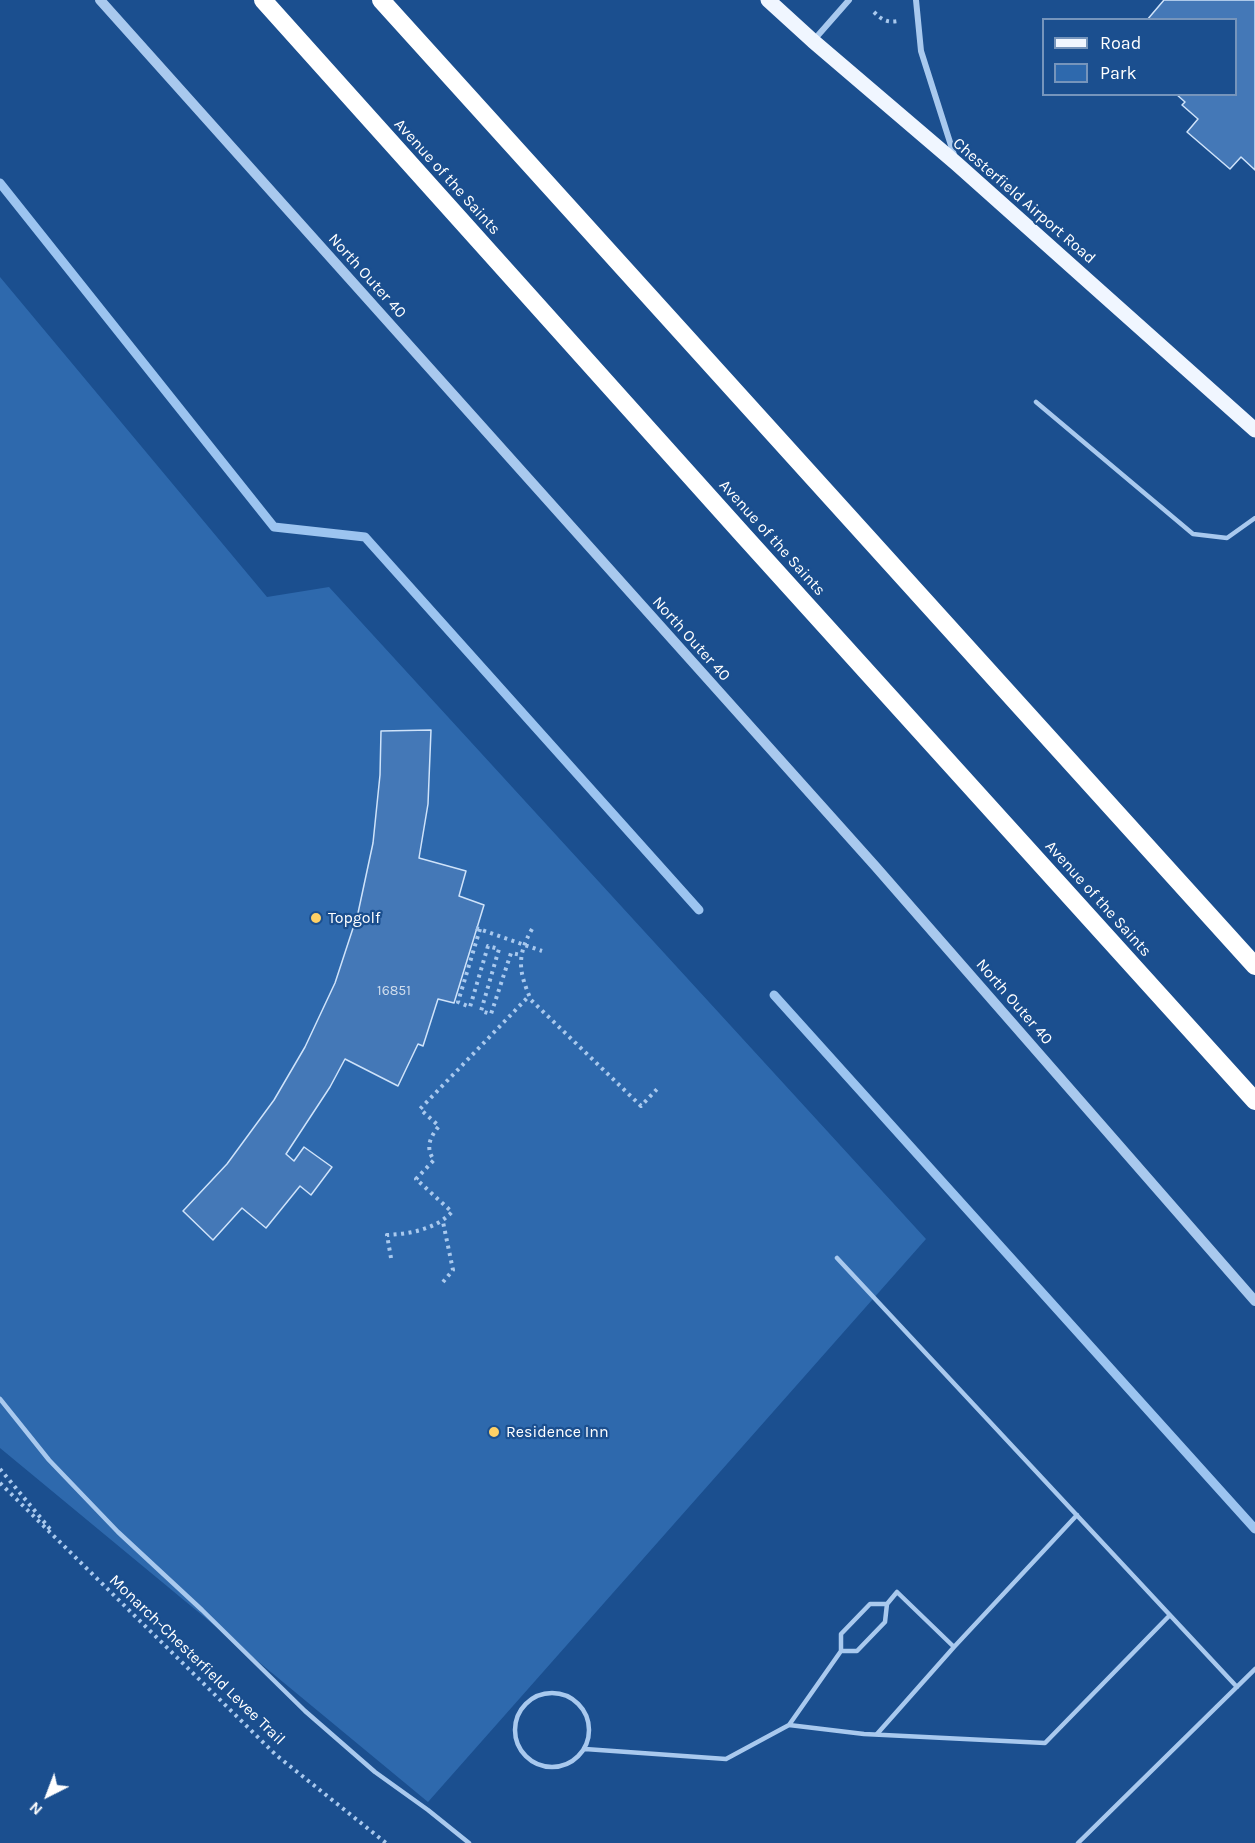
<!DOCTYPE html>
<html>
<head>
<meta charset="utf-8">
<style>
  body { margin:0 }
  #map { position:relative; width:1255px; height:1843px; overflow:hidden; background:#1b4f8f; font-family:Karla,sans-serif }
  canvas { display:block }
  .legend { position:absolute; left:1042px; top:18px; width:195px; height:78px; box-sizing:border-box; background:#1b4f8f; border:2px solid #7695bc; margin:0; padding:8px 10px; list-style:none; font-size:18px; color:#fff }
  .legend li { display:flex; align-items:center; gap:12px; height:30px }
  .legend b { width:30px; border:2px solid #7695bc }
  .north { position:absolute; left:18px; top:1765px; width:60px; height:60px; -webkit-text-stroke:4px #1b4f8f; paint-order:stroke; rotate:222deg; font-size:16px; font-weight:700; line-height:24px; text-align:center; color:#fff }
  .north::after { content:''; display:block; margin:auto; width:21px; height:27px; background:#fff; clip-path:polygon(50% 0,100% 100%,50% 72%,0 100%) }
</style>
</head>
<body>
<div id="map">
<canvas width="1255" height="1843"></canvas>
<ul class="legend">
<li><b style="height:8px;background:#f0f6ff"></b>Road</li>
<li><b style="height:16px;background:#2e69ad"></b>Park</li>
</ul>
<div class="north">N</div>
</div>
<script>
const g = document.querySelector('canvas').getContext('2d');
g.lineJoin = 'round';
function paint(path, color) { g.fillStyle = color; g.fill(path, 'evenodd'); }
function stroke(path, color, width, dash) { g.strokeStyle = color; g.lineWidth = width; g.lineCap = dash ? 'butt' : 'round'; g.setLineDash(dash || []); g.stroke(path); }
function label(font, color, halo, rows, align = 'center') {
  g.font = font + ' Karla,sans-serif'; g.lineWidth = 4.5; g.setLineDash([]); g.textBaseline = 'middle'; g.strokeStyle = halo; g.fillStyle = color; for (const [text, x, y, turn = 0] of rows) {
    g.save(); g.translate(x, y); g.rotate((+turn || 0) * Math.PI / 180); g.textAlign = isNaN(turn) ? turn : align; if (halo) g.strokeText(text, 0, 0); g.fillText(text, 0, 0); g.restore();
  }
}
paint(new Path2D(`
  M 0,277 L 267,597 L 329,587 L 926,1239 L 428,1802 L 0,1448 Z`), '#2e69ad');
stroke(new Path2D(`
  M 0,183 L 274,527 L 365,537 L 699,910
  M 774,995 L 1255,1529`), '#9cc4f0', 9);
const building = new Path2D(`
  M 1164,0 L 1255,0 L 1255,170 L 1241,157 L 1230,169 L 1187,132 L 1198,119 L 1182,105 L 1185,102 L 1176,94 L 1236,94 L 1236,20 L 1147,20 Z
  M 431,730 L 428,804 L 419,858 L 466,871 L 459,896 L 484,905 L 454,1003 L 438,999 L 423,1046 L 418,1044 L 398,1086 L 345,1059 L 330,1087 L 286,1154 L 294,1161 L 304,1147 L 332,1167 L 311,1195 L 300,1186 L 266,1228 L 242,1208 L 213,1240 L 183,1211 L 227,1164 L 274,1100 L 305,1047 L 335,983 L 358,913 L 373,843 L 380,775 L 381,731 Z`);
paint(building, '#4478b7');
stroke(building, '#cfe3fa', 1.5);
stroke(new Path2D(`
  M 874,12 C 882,20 887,23 898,21
  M 476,928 L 542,951
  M 480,929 L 458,1002 L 470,1007 L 488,946 L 499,949 L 481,1011 L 491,1014 L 511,953 L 521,955
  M 532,929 C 516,957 519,972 531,1000 L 641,1106 L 659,1087
  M 391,1258 L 387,1235 C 410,1234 436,1229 452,1212 L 416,1179 L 434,1160 C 425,1148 430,1137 439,1126 L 420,1109 L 529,996
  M 443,1282 L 453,1270 L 443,1222
  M 0,1469 L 50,1529
  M 0,1483 L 276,1755 L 386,1843`), '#a9c9ee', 4, [3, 4.5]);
stroke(new Path2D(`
  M 1036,402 L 1193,534 L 1227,538 L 1255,518
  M 837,1258 L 1237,1687
  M 0,1399 L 49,1460 L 118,1532 L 202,1610 L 305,1711 L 375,1772 L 428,1810 L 469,1843
  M 887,1604 L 897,1592 L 954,1647
  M515 1730a37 37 0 1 1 74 0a37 37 0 1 1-74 0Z
  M 789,1725 L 841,1651 L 841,1634 L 870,1604 L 887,1604 L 885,1622 L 857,1651 L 841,1651
  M 877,1734 L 954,1647 L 1077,1515
  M 585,1749 L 726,1759 L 789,1725 L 864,1734 L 1045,1743 L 1170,1615
  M 1078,1843 L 1255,1669`), '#a9c9ee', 4.5);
stroke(new Path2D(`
  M 916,0 L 921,51 L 955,158
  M 813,41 L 849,0`), '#a9c9ee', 6);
stroke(new Path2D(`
  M 100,0 L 876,867 L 1255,1301`), '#a9c9ee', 10);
stroke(new Path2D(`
  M 768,0 L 813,41 L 957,164 L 1255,430`), '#f0f6ff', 15);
stroke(new Path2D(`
  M 263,0 L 744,536 L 1255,1101
  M 381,0 L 1255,966`), '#fff', 18);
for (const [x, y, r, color] of [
  [316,918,6,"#ffd166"],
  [494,1432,6,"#ffd166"]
]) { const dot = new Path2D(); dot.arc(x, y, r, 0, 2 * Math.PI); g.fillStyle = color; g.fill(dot); stroke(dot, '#1b4f8f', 2); }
label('14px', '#d0dded', null, [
  ["16851",394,991]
]);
label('16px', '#fff', '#1b4f8f', [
  ["Avenue of the Saints",447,177,48],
  ["Chesterfield Airport Road",1024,201,41],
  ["North Outer 40",367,276,48],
  ["Avenue of the Saints",772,538,48],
  ["North Outer 40",691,639,48],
  ["Avenue of the Saints",1098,899,48],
  ["North Outer 40",1014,1002,49],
  ["Monarch-Chesterfield Levee Trail",197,1660,44]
]);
label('16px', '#fff', '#1b4f8f', [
  ["Topgolf",328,918],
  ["Residence Inn",506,1432]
], 'left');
</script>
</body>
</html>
